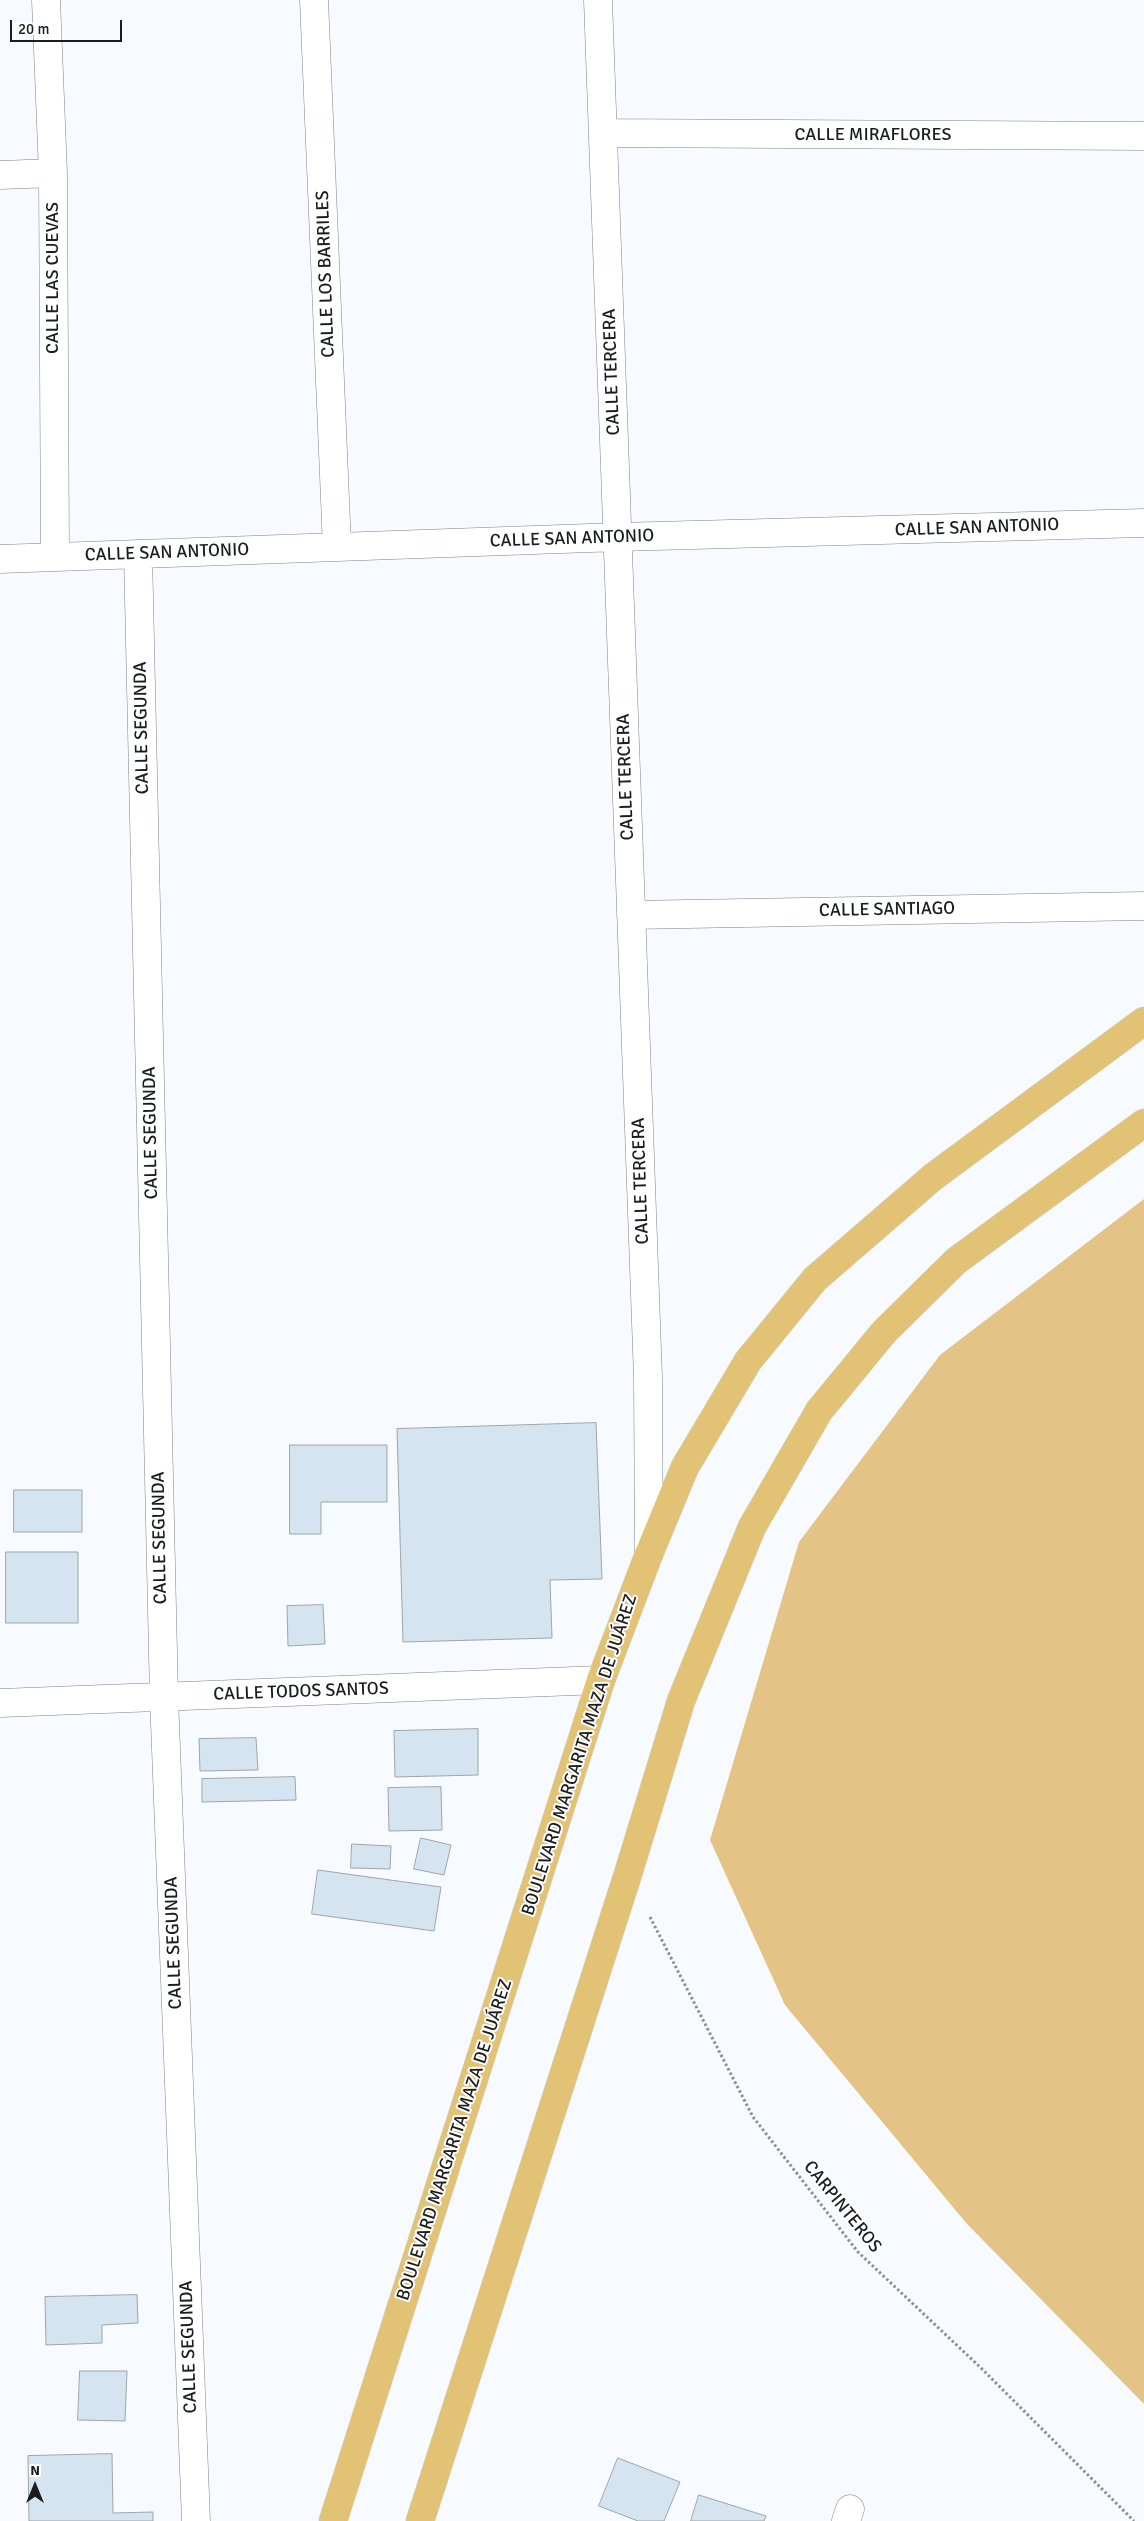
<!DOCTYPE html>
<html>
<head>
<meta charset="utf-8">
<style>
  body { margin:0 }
  #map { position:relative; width:1144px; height:2521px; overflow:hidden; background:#f7fbff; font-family:Signika,sans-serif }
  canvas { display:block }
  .north { position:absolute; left:10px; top:2461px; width:50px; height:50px; -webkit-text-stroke:4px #fff; paint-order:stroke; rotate:0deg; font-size:14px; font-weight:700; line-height:20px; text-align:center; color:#1a1c1e }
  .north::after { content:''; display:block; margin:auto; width:18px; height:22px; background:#1a1c1e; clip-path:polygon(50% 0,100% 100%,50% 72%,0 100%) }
  .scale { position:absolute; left:10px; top:20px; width:112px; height:22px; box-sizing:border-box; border:2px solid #1a1c1e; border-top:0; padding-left:6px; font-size:15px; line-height:18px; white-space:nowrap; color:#1a1c1e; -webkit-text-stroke:4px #fff; paint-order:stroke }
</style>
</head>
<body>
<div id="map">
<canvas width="1144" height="2521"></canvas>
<div class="north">N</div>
<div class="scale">20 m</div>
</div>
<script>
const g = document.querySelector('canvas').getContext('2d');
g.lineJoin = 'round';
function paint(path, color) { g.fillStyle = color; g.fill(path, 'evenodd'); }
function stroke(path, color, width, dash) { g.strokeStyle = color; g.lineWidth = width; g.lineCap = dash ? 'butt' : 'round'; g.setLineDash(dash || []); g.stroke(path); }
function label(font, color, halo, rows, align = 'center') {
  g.font = font + ' Signika,sans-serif'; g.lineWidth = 4; g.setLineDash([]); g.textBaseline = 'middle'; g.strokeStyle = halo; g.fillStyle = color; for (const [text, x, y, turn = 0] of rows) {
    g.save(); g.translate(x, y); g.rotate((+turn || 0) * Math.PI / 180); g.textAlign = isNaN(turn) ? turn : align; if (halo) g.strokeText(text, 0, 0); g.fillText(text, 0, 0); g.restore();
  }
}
paint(new Path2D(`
  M 1144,1199 L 1144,2404 L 967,2224 L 785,2005 L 710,1840 L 799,1542 L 940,1355 Z`), '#e3c386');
const building = new Path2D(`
  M 596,1423 L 602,1579 L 550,1580 L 552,1638 L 403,1642 L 397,1429 Z
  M 290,1445 L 387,1445 L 387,1502 L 321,1502 L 321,1534 L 290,1534 Z
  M 14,1490 L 82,1490 L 82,1532 L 14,1532 Z
  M 6,1552 L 78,1552 L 78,1623 L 6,1623 Z
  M 323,1605 L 325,1644 L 288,1646 L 287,1606 Z
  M 478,1729 L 478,1775 L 395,1777 L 394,1731 Z
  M 256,1738 L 258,1770 L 200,1771 L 199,1739 Z
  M 295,1777 L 296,1800 L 202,1802 L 202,1779 Z
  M 441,1787 L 442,1830 L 389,1831 L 388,1788 Z
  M 421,1838 L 451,1845 L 444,1875 L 414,1869 Z
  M 352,1844 L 391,1846 L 390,1869 L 351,1868 Z
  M 318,1870 L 441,1887 L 434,1931 L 312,1914 Z
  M 137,2295 L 138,2323 L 102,2325 L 102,2343 L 46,2345 L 45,2297 Z
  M 80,2371 L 127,2371 L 125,2421 L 78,2420 Z
  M 112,2454 L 113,2513 L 153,2512 L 153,2521 L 29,2521 L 28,2456 Z
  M 618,2458 L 680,2482 L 664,2521 L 638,2521 L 599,2506 Z
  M 699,2495 L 766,2516 L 764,2521 L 691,2521 Z`);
paint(building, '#d4e4f1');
stroke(building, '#9fa4a8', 1);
const minor = new Path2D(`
  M 46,0 L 53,173 L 55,557
  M 314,0 L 337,547
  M 598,0 L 648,1377 L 649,1554
  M 603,133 L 1144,136
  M 0,175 L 53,173
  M 138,554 L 164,1697 L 196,2521
  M 0,559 L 618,537 L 1144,523
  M 631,915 L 1144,906
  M 0,1703 L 601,1680
  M 846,2521 L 850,2509`);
const major = new Path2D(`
  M 333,2521 L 601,1680 L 649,1554 L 685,1467 L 748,1361 L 815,1279 L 933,1177 L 1144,1021
  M 420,2521 L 628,1874 L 681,1701 L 752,1527 L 819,1411 L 884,1332 L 956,1261 L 1144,1123`);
stroke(minor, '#7d8186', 29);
stroke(major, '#d6d6d6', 29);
stroke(new Path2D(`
  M 650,1917 L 753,2117 L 858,2252 L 981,2368 L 1134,2521`), '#8d9093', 3, [2.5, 2.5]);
stroke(minor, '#fff', 28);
stroke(major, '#e2c376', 28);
label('18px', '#1a1c1e', '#fff', [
  ["CALLE MIRAFLORES",873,135],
  ["CALLE LOS BARRILES",326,274,-92],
  ["CALLE LAS CUEVAS",53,278,-90],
  ["CALLE TERCERA",612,372,-92],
  ["CALLE SAN ANTONIO",977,528,-2],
  ["CALLE SAN ANTONIO",572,539,-2],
  ["CALLE SAN ANTONIO",167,553,-2],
  ["CALLE SEGUNDA",142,728,-91],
  ["CALLE TERCERA",626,777,-92],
  ["CALLE SANTIAGO",887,910,-1],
  ["CALLE SEGUNDA",151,1133,-91],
  ["CALLE TERCERA",641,1181,-92],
  ["CALLE SEGUNDA",160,1538,-91],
  ["CALLE TODOS SANTOS",301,1692,-2],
  ["BOULEVARD MARGARITA MAZA DE JUÁREZ",580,1755,-72],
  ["CALLE SEGUNDA",174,1943,-92],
  ["BOULEVARD MARGARITA MAZA DE JUÁREZ",455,2140,-72],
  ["CARPINTEROS",842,2207,51],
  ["CALLE SEGUNDA",189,2347,-92]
]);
</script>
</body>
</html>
